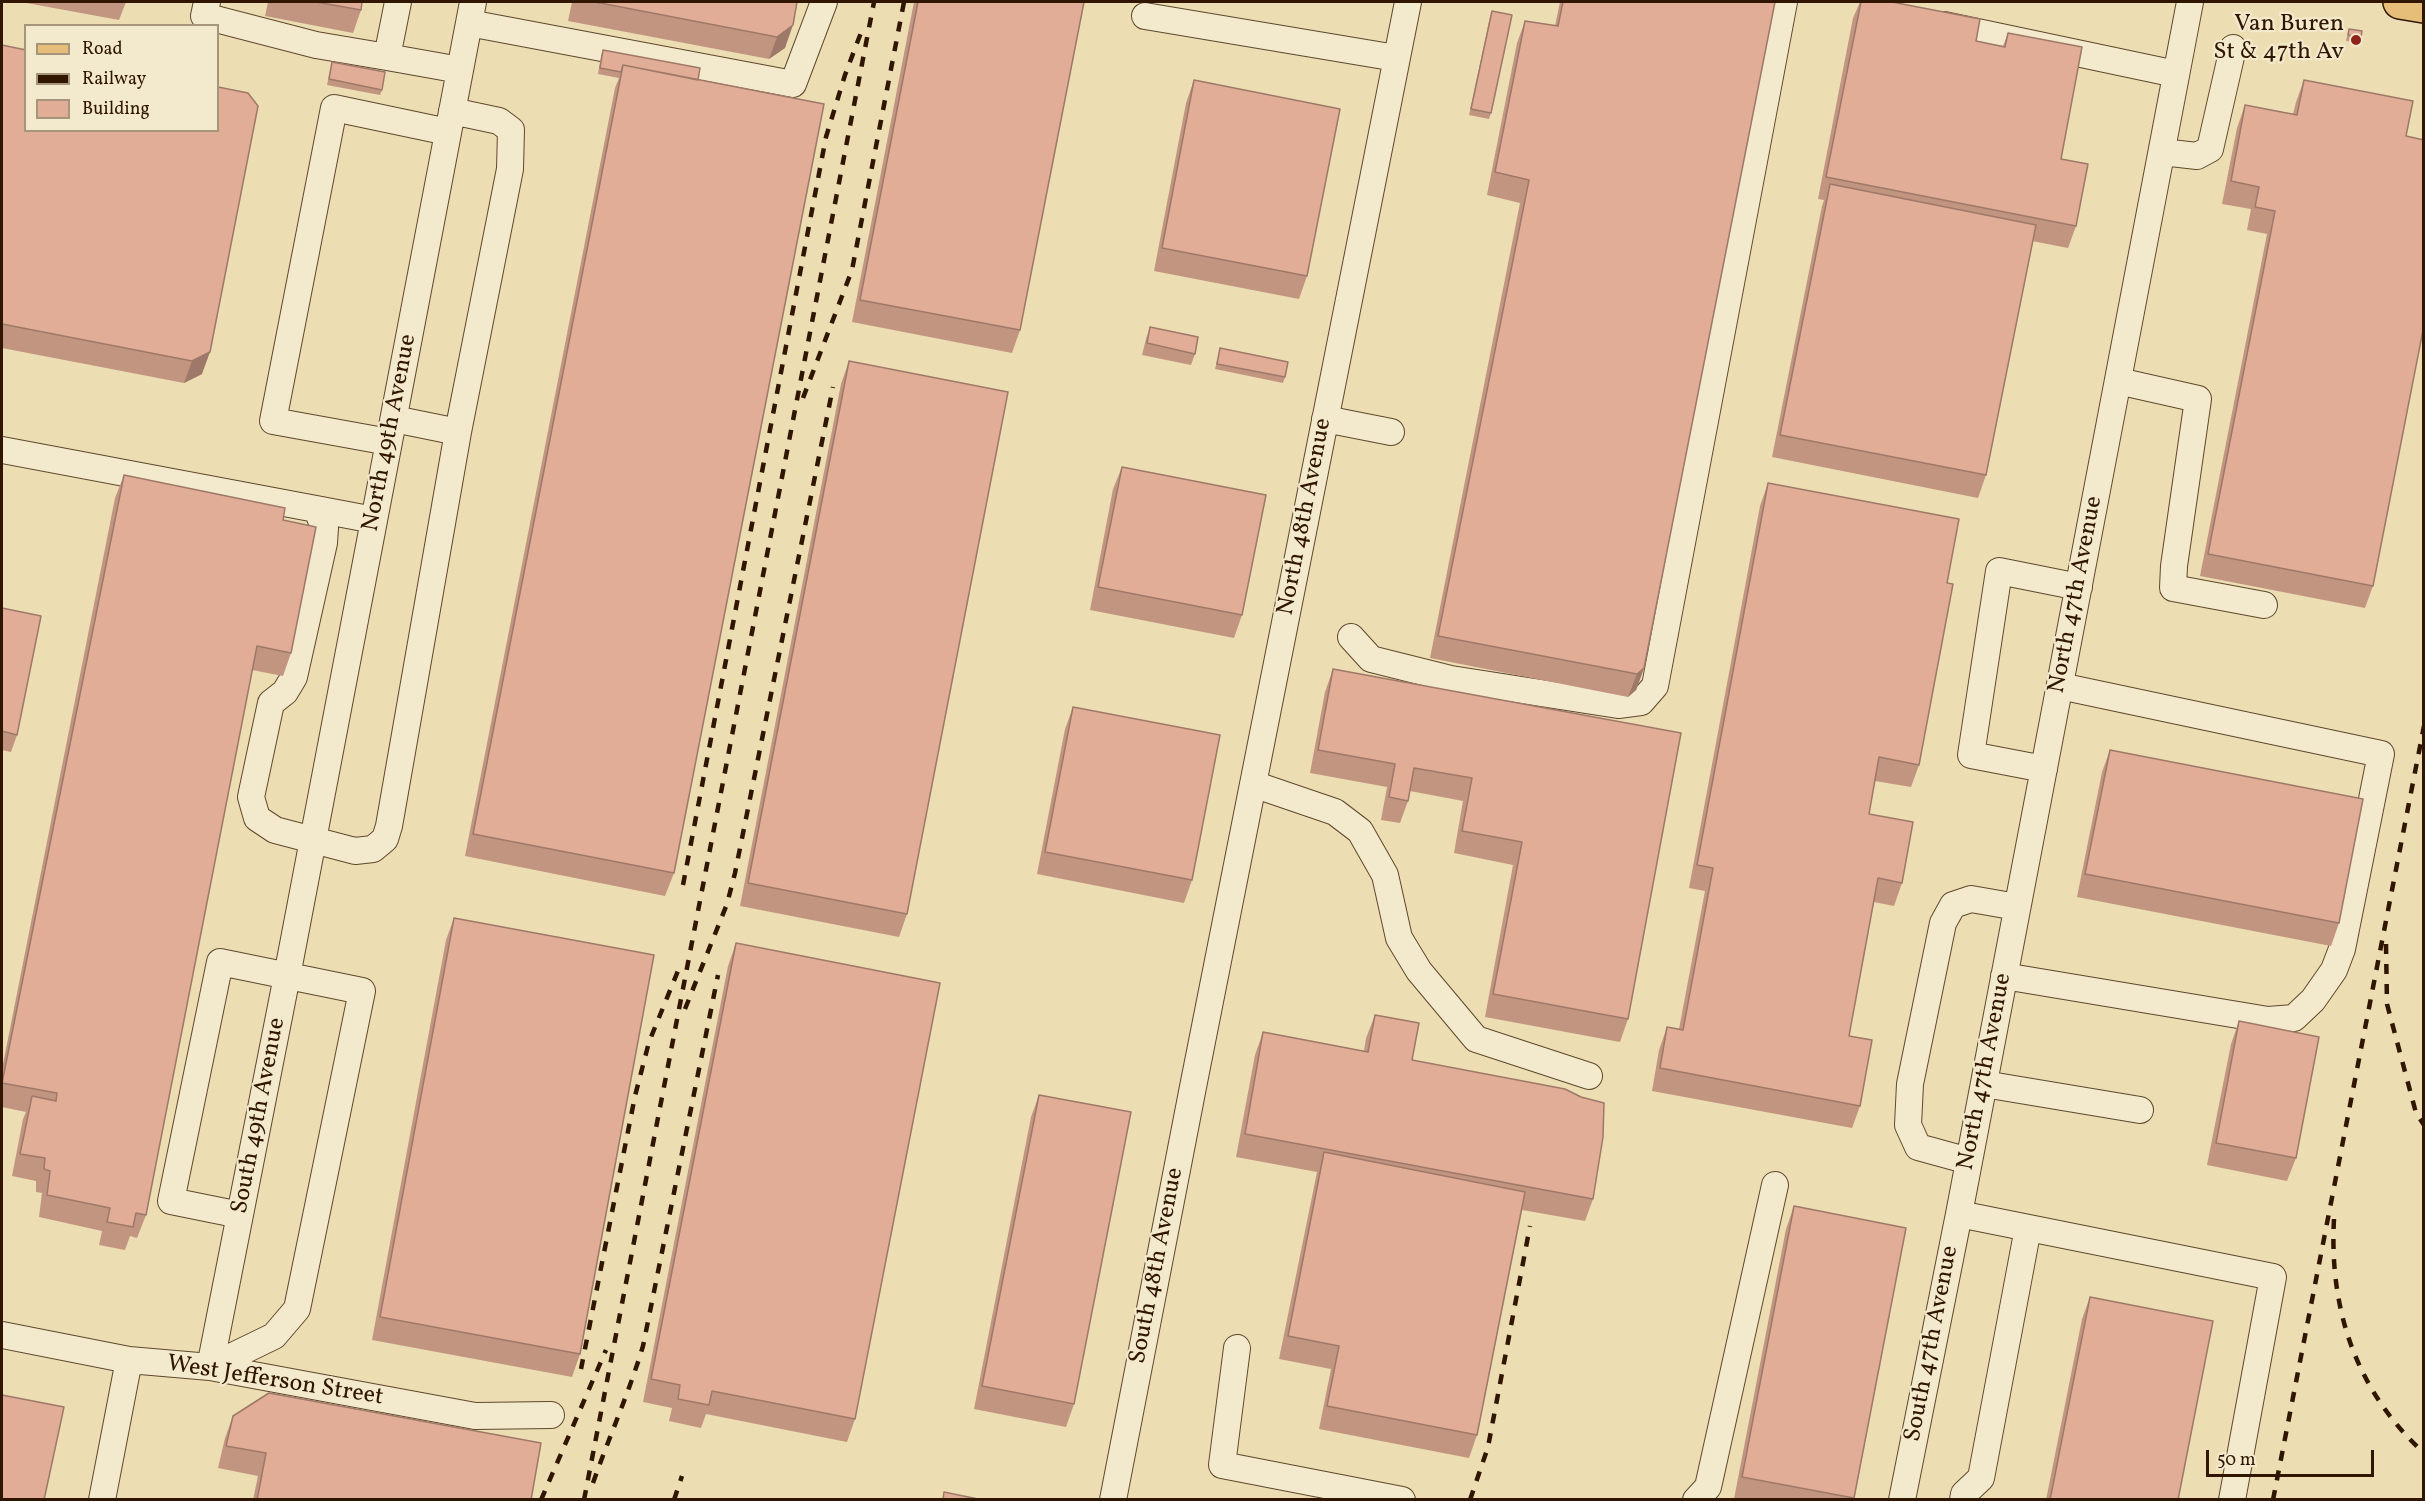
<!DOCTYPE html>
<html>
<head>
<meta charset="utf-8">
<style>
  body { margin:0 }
  #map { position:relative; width:2425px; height:1501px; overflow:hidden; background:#edddb2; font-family:Vollkorn,serif }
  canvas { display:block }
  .frame { position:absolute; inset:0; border:3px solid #301600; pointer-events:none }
  .legend { position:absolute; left:24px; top:24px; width:195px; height:108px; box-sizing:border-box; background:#f3e9cd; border:2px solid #a5957b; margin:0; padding:8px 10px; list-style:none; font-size:18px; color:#301600 }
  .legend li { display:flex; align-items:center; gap:12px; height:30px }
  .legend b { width:30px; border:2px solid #a5957b }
  .scale { position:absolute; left:2206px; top:1450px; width:168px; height:27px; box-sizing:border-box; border:3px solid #301600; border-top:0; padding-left:8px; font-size:18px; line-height:21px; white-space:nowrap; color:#301600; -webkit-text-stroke:4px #f3e9cd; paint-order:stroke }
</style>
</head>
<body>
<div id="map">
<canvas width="2425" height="1501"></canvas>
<div class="frame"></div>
<ul class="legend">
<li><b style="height:8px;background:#e6be79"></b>Road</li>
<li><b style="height:8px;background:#301600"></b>Railway</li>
<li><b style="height:16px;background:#e1ad96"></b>Building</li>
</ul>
<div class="scale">50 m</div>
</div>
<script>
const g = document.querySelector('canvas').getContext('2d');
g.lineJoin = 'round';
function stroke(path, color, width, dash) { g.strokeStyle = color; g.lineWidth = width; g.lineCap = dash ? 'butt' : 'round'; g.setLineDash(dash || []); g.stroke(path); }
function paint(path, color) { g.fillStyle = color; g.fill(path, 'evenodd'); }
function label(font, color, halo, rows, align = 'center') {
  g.font = font + ' Vollkorn,serif'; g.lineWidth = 4.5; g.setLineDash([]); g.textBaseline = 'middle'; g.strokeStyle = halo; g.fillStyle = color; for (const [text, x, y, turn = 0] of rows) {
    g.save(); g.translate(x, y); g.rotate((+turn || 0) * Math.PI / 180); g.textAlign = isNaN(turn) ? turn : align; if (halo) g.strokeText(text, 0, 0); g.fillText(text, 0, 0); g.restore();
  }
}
const minor = new Path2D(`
  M 207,2 L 204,16 L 316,45 L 387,57
  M 398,2 L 387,57 L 460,70
  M 1145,16 L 1396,58
  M 469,23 L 793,84 L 824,2
  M 1944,25 L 2176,74
  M 2162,152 L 2197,156 L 2210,149 L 2233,48
  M 2118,381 L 2198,399 L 2174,566 L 2173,588 L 2264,605
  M 394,419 L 458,432
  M 1325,419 L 1391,432
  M 389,442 L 273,421 L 334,108 L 448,132
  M 2,450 L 316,509 L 325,528 L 324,543 L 294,677 L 285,692 L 271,703 L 251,797 L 257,818 L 275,830 L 355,851 L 373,849 L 385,839 L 389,826 L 458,432 L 510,169 L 511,130 L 499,121 L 452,111
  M 316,509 L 374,520
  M 1351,637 L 1371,659 L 1451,679 L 1618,705 L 1641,702 L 1655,686 L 1784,2
  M 2044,769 L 1971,755 L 1999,571 L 2079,587
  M 1253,784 L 1335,812 L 1360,831 L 1385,875 L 1399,938 L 1419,971 L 1476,1039 L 1589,1076
  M 2004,976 L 2268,1020 L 2294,1018 L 2313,1000 L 2334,970 L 2342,949 L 2381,754 L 2060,686
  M 1984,1084 L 2140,1110
  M 1969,1161 L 1918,1147 L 1908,1125 L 1910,1084 L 1943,923 L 1953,905 L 1971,899 L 2017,907
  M 1959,1214 L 2273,1277 L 2232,1500
  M 2,1335 L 129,1360 L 210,1367 L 475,1416 L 551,1415
  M 1237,1348 L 1222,1465 L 1402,1500
  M 210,1367 L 287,976 L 473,2
  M 210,1367 L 274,1336 L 297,1309 L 362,991 L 220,962 L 171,1201 L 240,1215
  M 102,1500 L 129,1360
  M 1113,1500 L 1193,1087 L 1408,2
  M 1696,1500 L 1708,1487 L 1775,1185
  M 1902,1500 L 1959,1214 L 2190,2
  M 1963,1500 L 1964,1494 L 1981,1478 L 2028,1228`);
const major = new Path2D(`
  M 2400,2 L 2424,6`);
stroke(minor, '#5f482c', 28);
stroke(major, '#301600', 36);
stroke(minor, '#f3e9cd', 26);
stroke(major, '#e6be79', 33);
stroke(new Path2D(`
  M 803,398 L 852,270 L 904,2
  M 683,885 L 826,137 L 845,75 L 862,30
  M 2386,944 L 2387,1004 L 2416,1113 L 2424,1125
  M 685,1009 L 727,904 L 735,873 L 833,387
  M 2334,1219 C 2329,1309 2356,1391 2424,1453
  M 581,1369 L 635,1096 L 649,1042 L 680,966
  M 593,1483 C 609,1437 629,1393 643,1346 L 718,975
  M 541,1500 L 606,1350
  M 584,1500 L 874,2
  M 674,1500 L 682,1476
  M 1470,1500 L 1488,1447 L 1530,1226
  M 2273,1500 L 2424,726`), '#301600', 4.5, [10, 10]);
paint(new Path2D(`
  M 21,2 L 126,2 L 119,20 Z
  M 268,2 L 362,2 L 361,10 L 353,33 L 265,16 Z
  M 572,2 L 797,2 L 785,48 L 769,59 L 568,21 Z
  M 914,2 L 1084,2 L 1020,330 L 1012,353 L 852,322 Z
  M 1560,2 L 1775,2 L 1644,668 L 1636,690 L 1628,697 L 1430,658 L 1520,203 L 1487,195 L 1517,43 L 1525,21 L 1555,26 Z
  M 1860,2 L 1976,41 L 2003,46 L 2008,33 L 2061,159 L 2076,226 L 2068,248 L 2032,241 L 1986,475 L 1978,498 L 1772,457 L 1822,206 L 1824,200 L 1818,199 L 1853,18 Z
  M 1492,11 L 1491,113 L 1489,119 L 1469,115 L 1490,17 Z
  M 2349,29 L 2361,37 L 2359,43 L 2346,41 Z
  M 2,45 L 202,374 L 184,383 L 2,348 Z
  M 603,50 L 698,80 L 674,873 L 665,896 L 465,856 L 615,88 L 619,78 L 598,74 L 601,56 Z
  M 332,62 L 382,90 L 380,95 L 327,85 Z
  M 1194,80 L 1307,276 L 1299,299 L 1154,271 L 1186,103 Z
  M 2304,80 L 2406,136 L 2373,586 L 2365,608 L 2200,576 L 2267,234 L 2247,230 L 2251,209 L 2222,204 L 2237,128 L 2245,105 L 2293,114 L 2296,102 Z
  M 1150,327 L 1195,354 L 1191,365 L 1142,355 L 1146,339 Z
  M 1220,348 L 1285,377 L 1283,383 L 1215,369 Z
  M 849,361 L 907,914 L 899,937 L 740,906 L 841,384 Z
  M 1122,467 L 1242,615 L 1234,638 L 1090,610 L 1113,489 Z
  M 124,475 L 283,520 L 291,653 L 283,676 L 252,670 L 146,1215 L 137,1238 L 130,1236 L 125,1250 L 99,1245 L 102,1231 L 39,1217 L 42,1193 L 36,1192 L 36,1181 L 12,1176 L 23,1119 L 26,1112 L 2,1107 L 2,1069 L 115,498 Z
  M 1768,483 L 1947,583 L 1919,765 L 1911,787 L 1875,781 L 1869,814 L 1902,883 L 1894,906 L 1874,902 L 1849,1036 L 1860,1106 L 1852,1128 L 1652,1091 L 1659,1050 L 1667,1027 L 1679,1029 L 1705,891 L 1689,888 L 1760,506 Z
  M 2,608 L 17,735 L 11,752 L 2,750 Z
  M 1333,669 L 1681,733 L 1628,1019 L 1620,1042 L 1485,1017 L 1513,865 L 1454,853 L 1463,801 L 1410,791 L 1408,801 L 1400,823 L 1381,820 L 1387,787 L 1310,773 L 1325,692 Z
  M 1073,707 L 1192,880 L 1184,903 L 1037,874 L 1065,729 Z
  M 2110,750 L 2339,923 L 2331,946 L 2077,897 L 2102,772 Z
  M 454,918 L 580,1354 L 572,1377 L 372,1340 L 446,940 Z
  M 736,943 L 855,1419 L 847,1442 L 706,1414 L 701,1428 L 669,1421 L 672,1408 L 643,1402 L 728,966 Z
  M 1375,1015 L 1412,1060 L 1593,1199 L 1585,1221 L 1522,1210 L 1477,1435 L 1469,1458 L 1319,1429 L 1331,1369 L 1279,1359 L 1317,1172 L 1236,1157 L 1255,1055 L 1263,1032 L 1364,1051 L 1366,1038 Z
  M 2239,1021 L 2296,1158 L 2287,1181 L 2207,1165 L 2231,1044 Z
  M 1039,1095 L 1074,1404 L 1066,1427 L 974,1409 L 1031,1117 Z
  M 1794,1206 L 1906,1228 L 1854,1500 L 1734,1499 L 1786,1229 Z
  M 2090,1297 L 2178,1500 L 2046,1500 L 2082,1319 Z
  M 233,1416 L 531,1500 L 253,1500 L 258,1476 L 218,1468 L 225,1438 Z`), '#c29581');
paint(new Path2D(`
  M 793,25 L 785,48 L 769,59 L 777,37 Z
  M 210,352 L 202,374 L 184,383 L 192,361 Z
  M 1644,668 L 1636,690 L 1628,697 L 1637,674 Z`), '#9e7969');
const building = new Path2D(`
  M 316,2 L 362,2 L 361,10 Z
  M 595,2 L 797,2 L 793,25 L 777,37 Z
  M 918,2 L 1084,2 L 1020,330 L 860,300 Z
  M 1563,2 L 1775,2 L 1644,668 L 1637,674 L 1438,636 L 1529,180 L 1495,172 L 1525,21 L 1558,26 Z
  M 1861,2 L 1892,2 L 1980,19 L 1976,41 L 2005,47 L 2008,33 L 2082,47 L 2061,159 L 2088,164 L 2076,226 L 1826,177 Z
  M 1492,11 L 1512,15 L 1491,113 L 1471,109 Z
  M 2349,29 L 2362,31 L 2361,37 L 2348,35 Z
  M 2,45 L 26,50 L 26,130 L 218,130 L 218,87 L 248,93 L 258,106 L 210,352 L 192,361 L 2,324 Z
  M 603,50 L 700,68 L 698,80 L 623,65 L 621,72 L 600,68 Z
  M 332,62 L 385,72 L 382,90 L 329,79 Z
  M 623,65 L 824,104 L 674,873 L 473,834 Z
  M 1194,80 L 1340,109 L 1307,276 L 1162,248 Z
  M 2304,80 L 2413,101 L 2406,136 L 2424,140 L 2424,325 L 2373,586 L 2208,554 L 2275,211 L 2255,207 L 2259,187 L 2231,181 L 2245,105 L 2297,115 Z
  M 1830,184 L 2036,225 L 1986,475 L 1780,435 Z
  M 1150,327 L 1198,337 L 1195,354 L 1147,343 Z
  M 1220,348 L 1288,362 L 1285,377 L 1217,364 Z
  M 849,361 L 1008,392 L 907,914 L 748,883 Z
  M 1122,467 L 1266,495 L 1242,615 L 1098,587 Z
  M 124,475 L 285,508 L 283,520 L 316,527 L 291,653 L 257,646 L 146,1215 L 136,1213 L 133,1227 L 107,1222 L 110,1208 L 47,1195 L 50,1171 L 44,1169 L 45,1158 L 20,1154 L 32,1096 L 56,1101 L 57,1093 L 2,1083 Z
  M 1768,483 L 1959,519 L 1947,583 L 1953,584 L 1919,765 L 1879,757 L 1869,814 L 1913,822 L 1902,883 L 1878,878 L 1849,1036 L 1872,1040 L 1860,1106 L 1660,1068 L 1667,1027 L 1683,1030 L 1713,868 L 1697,865 Z
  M 2,608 L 41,616 L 17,735 L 2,731 Z
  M 1333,669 L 1681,733 L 1628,1019 L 1493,994 L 1522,842 L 1462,831 L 1472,778 L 1414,768 L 1408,801 L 1389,797 L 1395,764 L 1318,750 Z
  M 1073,707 L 1220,735 L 1192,880 L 1045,852 Z
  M 2110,750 L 2363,799 L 2339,923 L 2085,874 Z
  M 454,918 L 654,955 L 580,1354 L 380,1317 Z
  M 736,943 L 940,983 L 855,1419 L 712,1391 L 709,1405 L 678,1399 L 680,1385 L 651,1379 Z
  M 1375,1015 L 1419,1023 L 1412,1060 L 1565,1089 L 1581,1097 L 1604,1103 L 1603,1137 L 1593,1199 L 1245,1134 L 1263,1032 L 1368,1052 Z
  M 2239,1021 L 2319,1037 L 2296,1158 L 2216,1143 Z
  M 1039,1095 L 1131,1112 L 1074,1404 L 982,1386 Z
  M 1324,1152 L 1525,1192 L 1477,1435 L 1327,1406 L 1339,1346 L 1288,1336 Z
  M 1794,1206 L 1906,1228 L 1854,1498 L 1742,1477 Z
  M 2090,1297 L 2213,1321 L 2178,1500 L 2050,1500 Z
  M 269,1393 L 541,1443 L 531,1500 L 257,1500 L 266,1453 L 226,1446 L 233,1416 Z
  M 2,1395 L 64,1407 L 44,1500 L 2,1500 Z
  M 944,1492 L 983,1500 L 943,1500 Z`);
paint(building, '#e1ad96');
stroke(building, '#9e7969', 1.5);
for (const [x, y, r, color] of [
  [2356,40,6,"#8f2418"]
]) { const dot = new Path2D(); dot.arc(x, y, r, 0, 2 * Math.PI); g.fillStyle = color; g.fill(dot); stroke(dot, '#f3e9cd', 2); }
label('24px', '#301600', '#f3e9cd', [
  ["Van Buren",2344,26],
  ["St & 47th Av",2344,54]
], 'right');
label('24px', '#301600', '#f3e9cd', [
  ["North 49th Avenue",391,433,-79],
  ["North 48th Avenue",1306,517,-79],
  ["North 47th Avenue",2077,595,-79],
  ["North 47th Avenue",1986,1072,-79],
  ["South 49th Avenue",260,1116,-79],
  ["South 48th Avenue",1158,1266,-79],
  ["South 47th Avenue",1933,1344,-79],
  ["West Jefferson Street",275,1382,9]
]);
</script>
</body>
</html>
